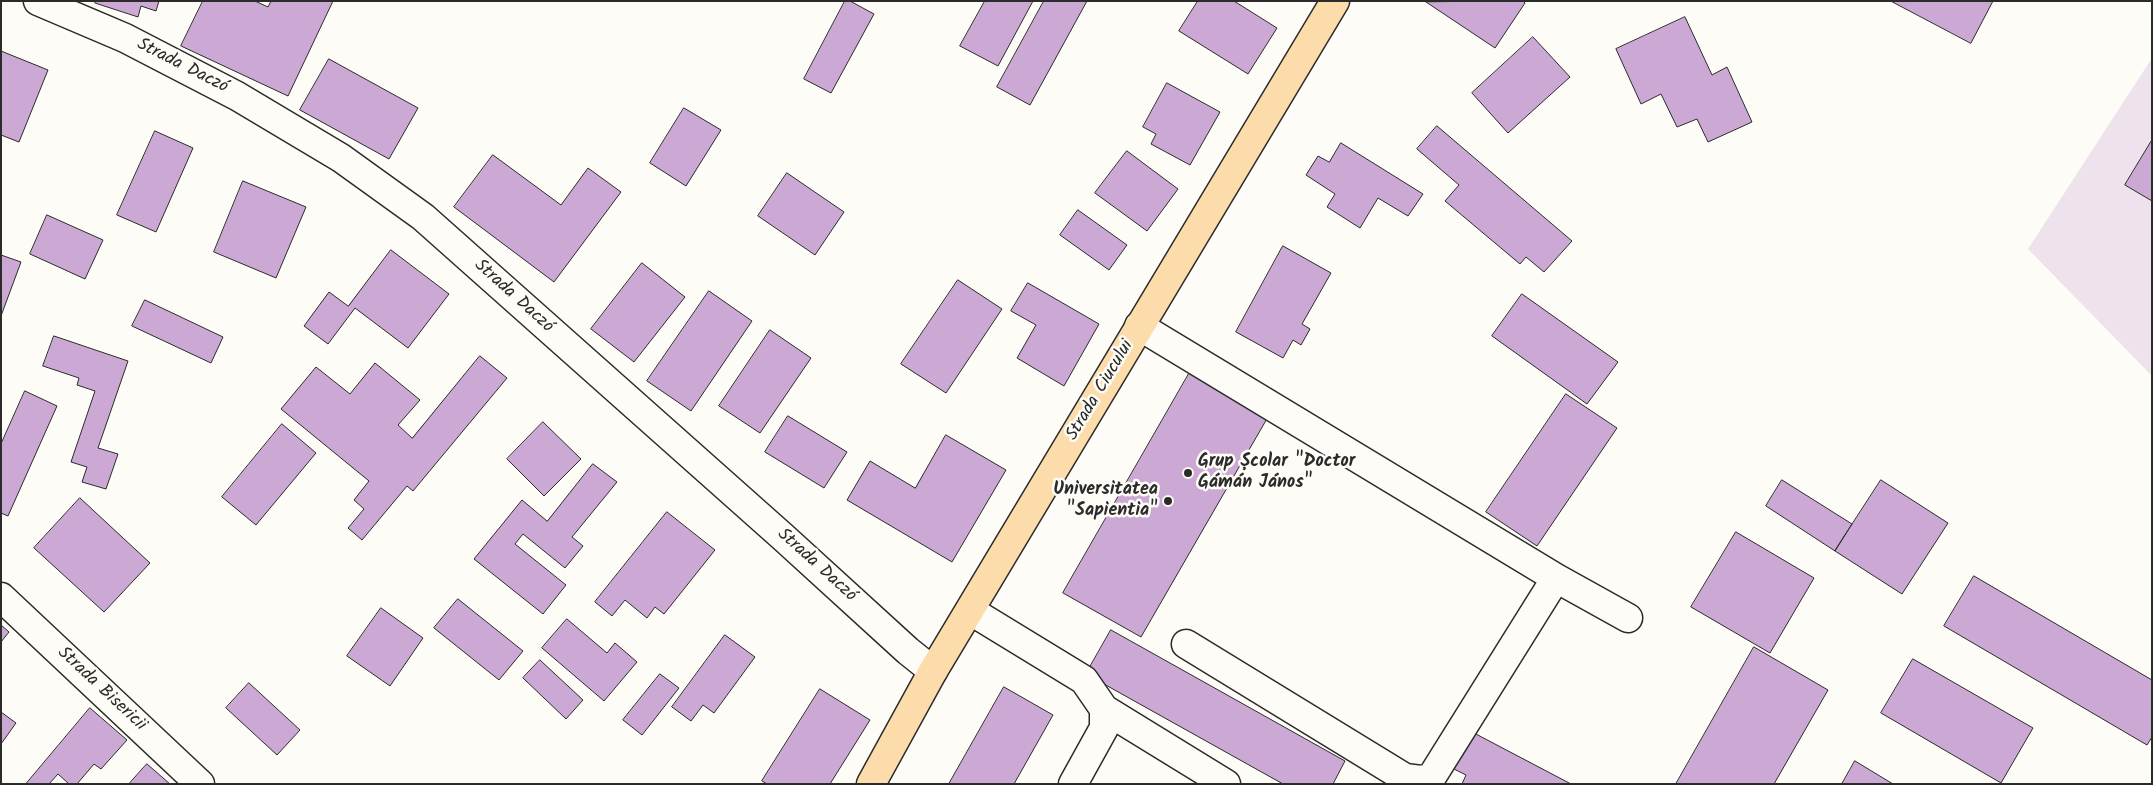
<!DOCTYPE html>
<html>
<head>
<meta charset="utf-8">
<style>
  body { margin:0 }
  #map { position:relative; width:2153px; height:785px; overflow:hidden; background:#fdfcf7; font-family:Kalam,sans-serif }
  canvas { display:block }
  .frame { position:absolute; inset:0; border:2px solid #2b2b2b; pointer-events:none }
</style>
</head>
<body>
<div id="map">
<canvas width="2153" height="785"></canvas>
<div class="frame"></div>
</div>
<script>
const g = document.querySelector('canvas').getContext('2d');
g.lineJoin = 'round';
function paint(path, color) { g.fillStyle = color; g.fill(path, 'evenodd'); }
function stroke(path, color, width, dash) { g.strokeStyle = color; g.lineWidth = width; g.lineCap = dash ? 'butt' : 'round'; g.setLineDash(dash || []); g.stroke(path); }
function label(font, color, halo, rows, align = 'center') {
  g.font = font + ' Kalam,sans-serif'; g.lineWidth = 5; g.setLineDash([]); g.textBaseline = 'middle'; g.strokeStyle = halo; g.fillStyle = color; for (const [text, x, y, turn = 0] of rows) {
    g.save(); g.translate(x, y); g.rotate((+turn || 0) * Math.PI / 180); g.textAlign = isNaN(turn) ? turn : align; if (halo) g.strokeText(text, 0, 0); g.fillText(text, 0, 0); g.restore();
  }
}
paint(new Path2D(`
  M 2152,58 L 2152,376 L 2028,249 Z`), '#eee3ec');
const building = new Path2D(`
  M 96,1 L 159,1 L 156,11 L 141,6 L 138,17 L 95,3 Z
  M 203,1 L 255,1 L 268,7 L 271,1 L 333,1 L 288,96 L 181,46 Z
  M 845,1 L 850,1 L 874,14 L 831,93 L 804,79 Z
  M 985,1 L 1033,1 L 998,66 L 960,46 Z
  M 1044,1 L 1087,1 L 1030,105 L 997,87 Z
  M 1198,1 L 1234,1 L 1277,28 L 1248,74 L 1179,31 Z
  M 1523,1 L 1525,3 L 1495,48 L 1426,2 Z
  M 1891,1 L 1993,1 L 1971,43 Z
  M 1685,17 L 1712,75 L 1727,67 L 1752,122 L 1708,142 L 1697,119 L 1677,127 L 1661,94 L 1641,104 L 1616,49 Z
  M 1533,37 L 1570,77 L 1508,133 L 1472,93 Z
  M 1,51 L 48,70 L 19,142 L 1,135 Z
  M 329,59 L 418,108 L 389,159 L 300,110 Z
  M 1167,83 L 1220,112 L 1190,165 L 1151,144 L 1156,134 L 1143,127 Z
  M 684,108 L 721,130 L 686,186 L 650,163 Z
  M 1437,126 L 1572,241 L 1544,272 L 1526,257 L 1520,264 L 1445,201 L 1459,185 L 1417,149 Z
  M 155,131 L 193,148 L 156,232 L 117,215 Z
  M 2152,140 L 2152,201 L 2125,185 Z
  M 1341,143 L 1423,194 L 1408,216 L 1378,198 L 1360,228 L 1327,207 L 1335,194 L 1306,175 L 1318,156 L 1329,162 Z
  M 1127,151 L 1178,189 L 1147,231 L 1095,193 Z
  M 493,155 L 561,205 L 588,168 L 621,192 L 554,282 L 454,207 Z
  M 787,173 L 844,212 L 815,255 L 758,216 Z
  M 243,181 L 306,207 L 276,278 L 214,252 Z
  M 1078,210 L 1127,245 L 1109,270 L 1060,235 Z
  M 47,215 L 103,240 L 85,279 L 30,254 Z
  M 1283,246 L 1331,273 L 1302,324 L 1310,329 L 1301,345 L 1293,340 L 1283,358 L 1236,332 Z
  M 391,250 L 449,294 L 408,348 L 355,308 L 328,344 L 304,326 L 329,292 L 348,306 Z
  M 1,255 L 21,262 L 1,316 Z
  M 642,263 L 685,297 L 634,362 L 591,329 Z
  M 958,280 L 1002,309 L 946,393 L 901,364 Z
  M 1028,283 L 1099,324 L 1064,386 L 1017,358 L 1036,325 L 1011,311 Z
  M 709,291 L 752,321 L 691,411 L 647,381 Z
  M 1522,294 L 1618,362 L 1587,404 L 1492,336 Z
  M 145,300 L 223,337 L 211,363 L 132,326 Z
  M 770,330 L 811,358 L 760,433 L 719,406 Z
  M 54,336 L 128,361 L 98,448 L 118,454 L 106,489 L 82,482 L 87,467 L 71,462 L 95,391 L 77,385 L 79,378 L 43,366 Z
  M 480,356 L 507,378 L 413,491 L 407,486 L 362,540 L 348,528 L 364,509 L 354,500 L 369,481 L 281,409 L 316,367 L 350,394 L 375,363 L 420,400 L 398,425 L 412,438 Z
  M 1194,365 L 1272,410 L 1141,637 L 1063,593 Z
  M 25,391 L 57,406 L 8,516 L 1,513 L 1,444 Z
  M 1566,394 L 1617,428 L 1537,546 L 1486,512 Z
  M 788,416 L 847,452 L 824,488 L 765,452 Z
  M 543,422 L 581,459 L 544,496 L 507,459 Z
  M 282,424 L 316,453 L 256,525 L 222,497 Z
  M 946,435 L 1006,470 L 952,562 L 847,500 L 870,461 L 915,488 Z
  M 593,464 L 617,482 L 572,537 L 583,546 L 565,568 L 523,534 L 515,544 L 566,585 L 543,614 L 474,559 L 522,500 L 547,521 Z
  M 1782,480 L 1852,524 L 1835,551 L 1766,506 Z
  M 1881,480 L 1948,523 L 1902,594 L 1835,551 Z
  M 80,498 L 150,563 L 104,612 L 34,548 Z
  M 667,512 L 715,550 L 664,614 L 655,607 L 647,618 L 625,600 L 612,616 L 595,602 Z
  M 1736,532 L 1814,578 L 1770,653 L 1691,607 Z
  M 1974,576 L 2152,680 L 2152,737 L 2147,745 L 1944,626 Z
  M 458,599 L 523,651 L 499,680 L 434,628 Z
  M 381,608 L 423,638 L 390,686 L 347,656 Z
  M 567,619 L 607,653 L 615,643 L 637,662 L 604,701 L 542,648 Z
  M 1,625 L 9,632 L 1,642 Z
  M 1111,630 L 1345,761 L 1333,784 L 1283,784 L 1086,674 Z
  M 725,635 L 755,657 L 714,713 L 703,705 L 691,721 L 672,707 Z
  M 1754,647 L 1828,690 L 1774,784 L 1676,784 Z
  M 1913,659 L 2033,728 L 2001,783 L 1881,713 Z
  M 540,660 L 583,700 L 566,719 L 523,678 Z
  M 660,674 L 679,688 L 642,735 L 623,720 Z
  M 249,683 L 300,730 L 277,755 L 226,708 Z
  M 1004,687 L 1053,715 L 1014,784 L 949,784 Z
  M 820,689 L 870,720 L 830,784 L 767,784 L 762,781 Z
  M 90,708 L 127,740 L 101,769 L 94,764 L 77,784 L 69,784 L 58,774 L 49,784 L 26,784 Z
  M 1,712 L 16,723 L 1,744 Z
  M 1474,733 L 1571,784 L 1462,784 L 1466,775 L 1454,769 Z
  M 1855,761 L 1893,784 L 1842,784 Z
  M 147,764 L 170,784 L 129,784 Z`);
paint(building, '#cba9d4');
stroke(building, '#2b2b2b', 1);
const minor = new Path2D(`
  M 38,1 L 125,38 L 237,96 L 341,158 L 423,217 L 783,537 L 908,651 L 933,671
  M 1139,326 L 1556,578 L 1628,618
  M 1,597 L 200,784
  M 971,611 L 1084,680 L 1104,709 L 1104,728 L 1073,784
  M 1186,644 L 1405,778 L 1421,780 L 1431,778 L 1556,578
  M 1104,709 L 1226,784`);
const major = new Path2D(`
  M 871,784 L 933,671 L 1335,1`);
stroke(minor, '#2b2b2b', 31);
stroke(major, '#2b2b2b', 31);
stroke(minor, '#fdfcf7', 28);
stroke(major, '#fddcac', 28);
for (const [x, y, r, color] of [
  [1188,473,5,"#2b2b2b"],
  [1168,501,5,"#2b2b2b"]
]) { const dot = new Path2D(); dot.arc(x, y, r, 0, 2 * Math.PI); g.fillStyle = color; g.fill(dot); stroke(dot, '#fdfcf7', 2); }
label('18px', '#2b2b2b', '#fdfcf7', [
  ["Strada Daczó",182,67,27],
  ["Strada Daczó",513,297,42],
  ["Strada Ciucului",1101,391,-59],
  ["Strada Daczó",816,566,42],
  ["Strada Bisericii",101,690,43]
]);
label('bold 18px', '#2b2b2b', '#fdfcf7', [
  ["Grup Școlar \"Doctor",1198,463],
  ["Gámán János\"",1198,484],
  ["Universitatea",1158,491,"right"],
  ["\"Sapientia\"",1158,512,"right"]
], 'left');
</script>
</body>
</html>
